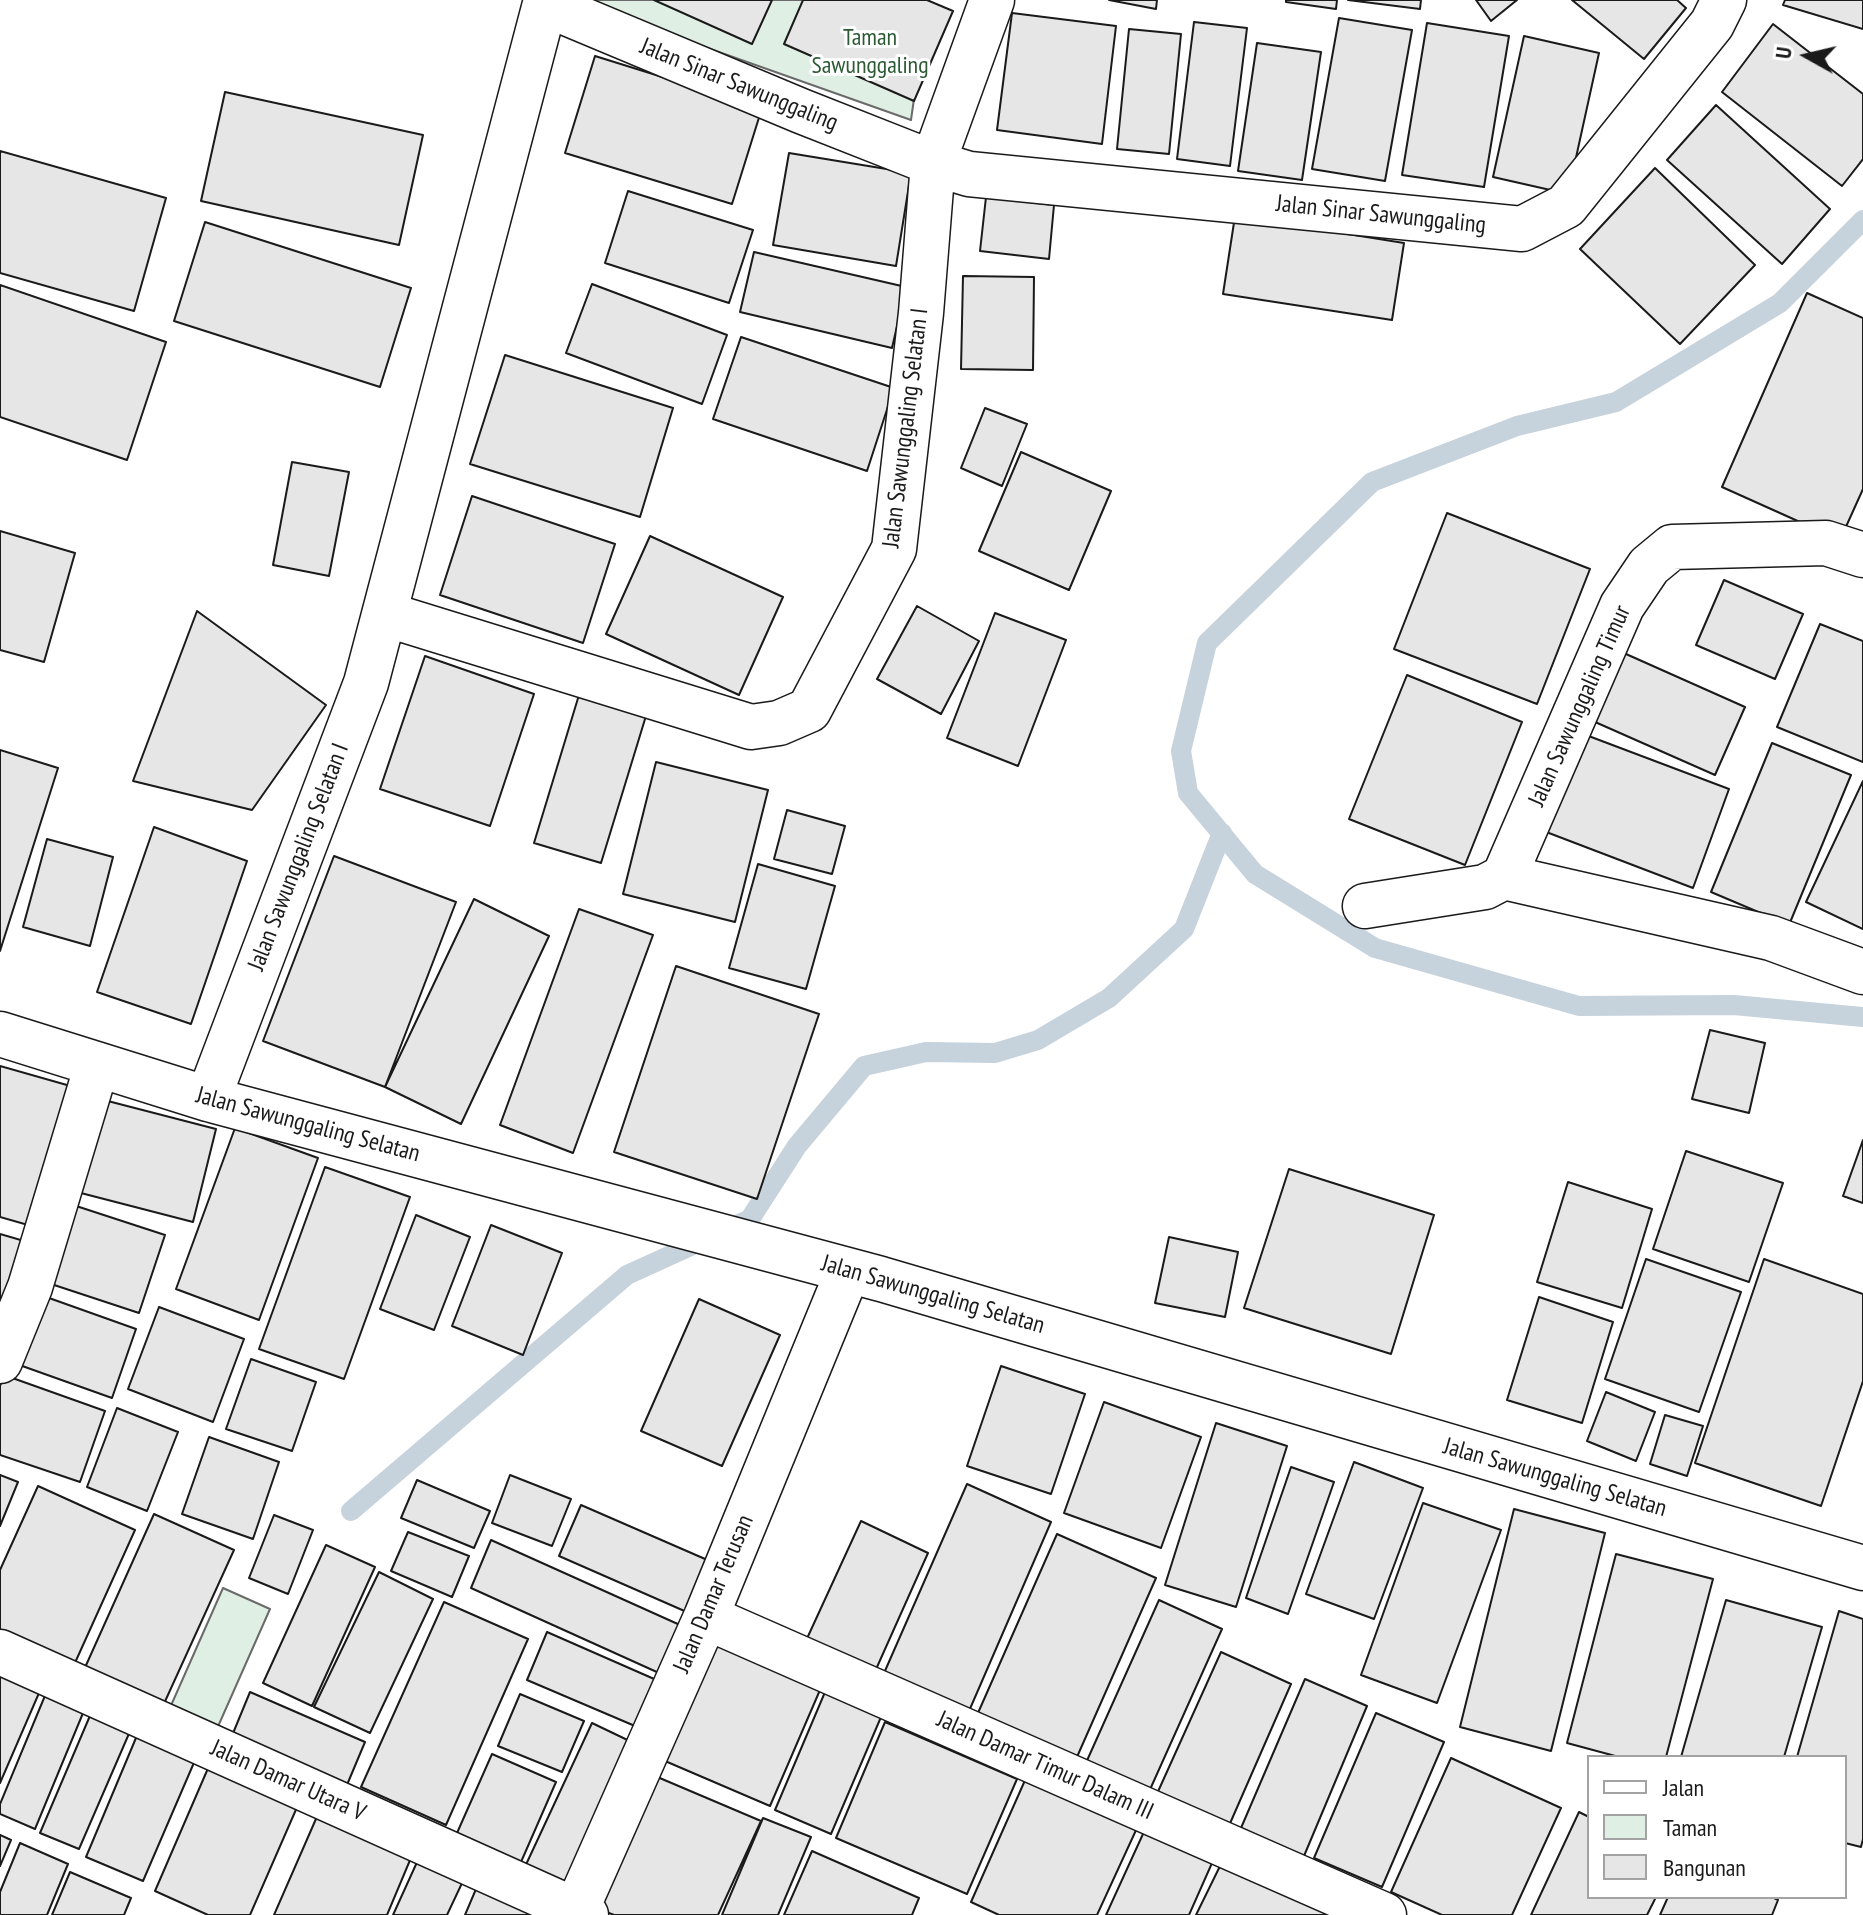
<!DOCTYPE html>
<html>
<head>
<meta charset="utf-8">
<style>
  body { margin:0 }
  #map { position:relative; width:1863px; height:1915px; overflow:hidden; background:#fff; font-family:"PT Sans Narrow",sans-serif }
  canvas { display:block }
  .legend { position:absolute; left:1587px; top:1755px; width:260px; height:144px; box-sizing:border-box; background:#fff; border:2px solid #a3a3a3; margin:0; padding:10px 14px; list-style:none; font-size:24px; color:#1a1a1a }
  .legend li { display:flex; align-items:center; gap:16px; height:40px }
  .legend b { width:40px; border:2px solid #a3a3a3 }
  .north { position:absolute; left:1767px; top:16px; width:80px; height:80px; -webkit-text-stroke:6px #fff; paint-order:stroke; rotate:278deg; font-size:22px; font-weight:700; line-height:32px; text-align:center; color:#1a1a1a }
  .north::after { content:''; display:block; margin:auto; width:28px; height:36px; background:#1a1a1a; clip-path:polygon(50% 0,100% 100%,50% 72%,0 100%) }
</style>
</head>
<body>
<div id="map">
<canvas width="1863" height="1915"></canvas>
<ul class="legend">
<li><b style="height:10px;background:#fff"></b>Jalan</li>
<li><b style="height:22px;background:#e0efe3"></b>Taman</li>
<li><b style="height:22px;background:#e6e6e6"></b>Bangunan</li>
</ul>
<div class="north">U</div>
</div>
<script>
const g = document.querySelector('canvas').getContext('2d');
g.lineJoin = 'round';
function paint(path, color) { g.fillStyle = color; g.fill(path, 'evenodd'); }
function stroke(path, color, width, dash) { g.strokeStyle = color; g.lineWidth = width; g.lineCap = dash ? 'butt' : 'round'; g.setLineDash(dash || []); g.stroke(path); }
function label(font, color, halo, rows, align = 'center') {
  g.font = font + ' "PT Sans Narrow",sans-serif'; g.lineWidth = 6; g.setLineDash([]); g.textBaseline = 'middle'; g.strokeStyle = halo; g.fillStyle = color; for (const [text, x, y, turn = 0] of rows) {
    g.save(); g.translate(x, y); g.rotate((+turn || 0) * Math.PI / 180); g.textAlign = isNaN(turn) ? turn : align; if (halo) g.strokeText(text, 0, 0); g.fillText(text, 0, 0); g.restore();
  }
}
const green = new Path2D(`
  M 572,0 L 928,0 L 911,120 Z
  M 223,1588 L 270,1609 L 216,1731 L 169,1710 Z`);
paint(green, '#e0efe3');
stroke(green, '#6a6a6a', 2);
stroke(new Path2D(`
  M 1863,220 L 1780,303 L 1616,402 L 1517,426 L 1372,482 L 1207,643 L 1181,751 L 1188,793 L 1255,874 L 1375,948 L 1579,1006 L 1734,1005 L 1863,1017
  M 351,1511 L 627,1275 L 750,1219 L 797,1146 L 864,1066 L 926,1052 L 995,1053 L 1038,1040 L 1109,998 L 1184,929 L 1222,833`), '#c6d2dc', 20);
const building = new Path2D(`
  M 654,0 L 772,0 L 752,44 Z
  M 803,0 L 927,0 L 953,11 L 914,101 L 784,44 Z
  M 1109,0 L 1157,0 L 1156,9 Z
  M 1286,0 L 1337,0 L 1336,9 L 1286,2 Z
  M 1348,0 L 1421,0 L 1420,9 Z
  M 1476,0 L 1517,0 L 1491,21 Z
  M 1572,0 L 1677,0 L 1686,8 L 1644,59 Z
  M 1785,0 L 1863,0 L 1863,29 L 1783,5 Z
  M 1012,13 L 1116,26 L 1102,144 L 997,130 Z
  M 1339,18 L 1412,30 L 1385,181 L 1312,169 Z
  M 1194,22 L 1247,28 L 1230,166 L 1177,159 Z
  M 1427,23 L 1509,36 L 1484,187 L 1402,175 Z
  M 1773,24 L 1863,94 L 1863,159 L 1842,186 L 1722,92 Z
  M 1129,29 L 1181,34 L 1169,154 L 1117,149 Z
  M 1524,36 L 1599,53 L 1568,194 L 1493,177 Z
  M 1257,43 L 1321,52 L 1302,180 L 1238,171 Z
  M 595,56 L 762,108 L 732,204 L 565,153 Z
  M 225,92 L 423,135 L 399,245 L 201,201 Z
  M 1716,105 L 1830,209 L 1782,264 L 1667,160 Z
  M 0,151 L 166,198 L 134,311 L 0,273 Z
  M 789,153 L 911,173 L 896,266 L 773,245 Z
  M 1655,168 L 1755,265 L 1680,344 L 1580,249 Z
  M 628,191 L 753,230 L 729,303 L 605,263 Z
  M 986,197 L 1054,205 L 1049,259 L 980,251 Z
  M 1235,216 L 1404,243 L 1392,320 L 1223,294 Z
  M 205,222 L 411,288 L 380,387 L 174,321 Z
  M 754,252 L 906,287 L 892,348 L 740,312 Z
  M 963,276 L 1034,277 L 1033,370 L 961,369 Z
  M 592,284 L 727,335 L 702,404 L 566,353 Z
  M 0,285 L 166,342 L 127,460 L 0,417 Z
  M 1807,293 L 1863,318 L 1863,489 L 1840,540 L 1722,487 Z
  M 741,337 L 894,388 L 867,471 L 713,419 Z
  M 505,355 L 673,408 L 640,517 L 470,464 Z
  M 985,408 L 1027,424 L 1002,486 L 961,468 Z
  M 1021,452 L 1111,491 L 1069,590 L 979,551 Z
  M 292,462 L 349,472 L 329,576 L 273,565 Z
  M 472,496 L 615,544 L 583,643 L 440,595 Z
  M 1447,513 L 1590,569 L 1537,704 L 1394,649 Z
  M 0,531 L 75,553 L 44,662 L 0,650 Z
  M 650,536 L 783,597 L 739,695 L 606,634 Z
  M 1724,580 L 1803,614 L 1775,679 L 1696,645 Z
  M 917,606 L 979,641 L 941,714 L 877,679 Z
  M 197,611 L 326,705 L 252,810 L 133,781 Z
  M 995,613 L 1066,640 L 1018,766 L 947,738 Z
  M 1820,624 L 1863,641 L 1863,762 L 1777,727 Z
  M 1617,650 L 1745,707 L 1715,775 L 1586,718 Z
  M 425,656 L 534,694 L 490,826 L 380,789 Z
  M 1407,675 L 1522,722 L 1465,865 L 1349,819 Z
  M 582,685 L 649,706 L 601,863 L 534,843 Z
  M 1578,732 L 1729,789 L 1693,888 L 1541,830 Z
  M 1772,743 L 1851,775 L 1789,925 L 1711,892 Z
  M 0,750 L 58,768 L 0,951 Z
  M 656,762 L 768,790 L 735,922 L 623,894 Z
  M 1863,781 L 1863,929 L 1806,902 Z
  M 787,810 L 845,826 L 832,874 L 774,859 Z
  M 154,827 L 247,861 L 191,1024 L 97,992 Z
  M 47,839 L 113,857 L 90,946 L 23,927 Z
  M 334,856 L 456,902 L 385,1087 L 263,1041 Z
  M 758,864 L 835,886 L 806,989 L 729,968 Z
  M 474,899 L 549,936 L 461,1124 L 385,1087 Z
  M 579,909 L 653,935 L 573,1153 L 500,1125 Z
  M 676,966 L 819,1014 L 757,1199 L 614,1152 Z
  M 1710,1030 L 1765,1043 L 1749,1113 L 1692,1099 Z
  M 0,1066 L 81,1089 L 42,1229 L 0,1217 Z
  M 100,1099 L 216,1129 L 193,1222 L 77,1192 Z
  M 235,1128 L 318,1158 L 259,1320 L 176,1289 Z
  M 1863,1140 L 1863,1203 L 1843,1196 Z
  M 1686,1151 L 1783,1183 L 1749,1282 L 1653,1249 Z
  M 325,1167 L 410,1197 L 344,1379 L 259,1349 Z
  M 1289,1169 L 1434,1215 L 1391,1354 L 1244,1308 Z
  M 1568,1182 L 1652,1209 L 1622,1308 L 1537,1282 Z
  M 67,1203 L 165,1235 L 139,1313 L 42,1281 Z
  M 416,1215 L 470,1237 L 434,1330 L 380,1309 Z
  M 491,1225 L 562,1253 L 523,1355 L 452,1326 Z
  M 0,1234 L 31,1243 L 0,1342 Z
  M 1169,1237 L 1238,1252 L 1225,1317 L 1155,1303 Z
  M 1646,1259 L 1741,1292 L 1699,1412 L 1605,1379 Z
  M 1764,1259 L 1863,1294 L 1863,1381 L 1821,1506 L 1695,1463 Z
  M 35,1293 L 136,1329 L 112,1398 L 11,1362 Z
  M 1539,1297 L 1613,1322 L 1582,1423 L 1507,1400 Z
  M 699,1299 L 780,1335 L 722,1466 L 641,1431 Z
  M 159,1307 L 244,1339 L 213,1422 L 128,1389 Z
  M 251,1359 L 316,1382 L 292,1451 L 226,1429 Z
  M 1001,1366 L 1085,1394 L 1051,1494 L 967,1466 Z
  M 4,1375 L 105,1411 L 80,1482 L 0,1455 L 0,1386 Z
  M 1606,1392 L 1655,1412 L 1636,1461 L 1587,1441 Z
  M 1104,1402 L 1201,1437 L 1161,1548 L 1064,1513 Z
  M 117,1408 L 178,1432 L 147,1511 L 87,1487 Z
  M 1665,1415 L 1703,1426 L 1687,1476 L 1650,1464 Z
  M 1216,1423 L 1287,1446 L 1236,1607 L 1165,1585 Z
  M 209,1437 L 279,1462 L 253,1539 L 182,1514 Z
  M 1354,1462 L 1423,1488 L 1374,1619 L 1306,1594 Z
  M 1291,1467 L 1334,1482 L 1288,1614 L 1246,1598 Z
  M 0,1475 L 18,1482 L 0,1526 Z
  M 510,1475 L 571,1499 L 552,1546 L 492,1523 Z
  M 417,1480 L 490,1511 L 474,1548 L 401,1518 Z
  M 967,1484 L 1051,1522 L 966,1718 L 881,1680 Z
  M 38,1486 L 135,1530 L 74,1665 L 0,1632 L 0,1570 Z
  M 1423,1503 L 1501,1530 L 1437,1703 L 1361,1675 Z
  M 581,1505 L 712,1562 L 689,1613 L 559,1556 Z
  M 1514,1509 L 1605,1533 L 1551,1751 L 1460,1727 Z
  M 154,1514 L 234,1550 L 162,1708 L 83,1672 Z
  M 274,1515 L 313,1530 L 288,1594 L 249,1578 Z
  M 861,1521 L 928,1553 L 873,1676 L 804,1645 Z
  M 408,1532 L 469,1556 L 452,1597 L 391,1571 Z
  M 1057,1534 L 1156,1578 L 1073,1766 L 974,1722 Z
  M 491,1540 L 680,1625 L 659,1673 L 471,1588 Z
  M 326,1545 L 375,1567 L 312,1706 L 263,1683 Z
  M 1616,1554 L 1713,1579 L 1666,1757 L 1619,1757 L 1567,1743 Z
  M 379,1572 L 433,1599 L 370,1733 L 314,1707 Z
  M 1159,1600 L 1222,1629 L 1148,1794 L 1085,1765 Z
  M 1726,1600 L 1822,1627 L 1784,1757 L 1681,1757 Z
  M 444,1602 L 528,1639 L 446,1825 L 361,1787 Z
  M 1839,1611 L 1863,1619 L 1863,1839 L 1861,1847 L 1845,1843 L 1845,1757 L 1797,1757 Z
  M 547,1632 L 661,1682 L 642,1729 L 527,1680 Z
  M 720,1638 L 823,1683 L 770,1806 L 665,1761 Z
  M 1221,1652 L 1291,1684 L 1228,1828 L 1156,1796 Z
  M 0,1676 L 39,1693 L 0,1783 Z
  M 1305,1679 L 1367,1706 L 1304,1856 L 1241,1828 Z
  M 828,1685 L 884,1710 L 831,1834 L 775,1810 Z
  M 49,1686 L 88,1701 L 35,1829 L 0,1814 L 0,1804 Z
  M 250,1692 L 365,1742 L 344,1792 L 229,1743 Z
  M 520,1694 L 584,1721 L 562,1772 L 498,1746 Z
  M 92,1711 L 131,1729 L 79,1849 L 40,1833 Z
  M 1376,1713 L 1444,1742 L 1382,1887 L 1314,1858 Z
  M 885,1722 L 1017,1779 L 967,1894 L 836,1838 Z
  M 592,1723 L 640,1746 L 572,1893 L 523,1871 Z
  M 141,1726 L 199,1751 L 143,1881 L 86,1857 Z
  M 492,1754 L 556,1782 L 521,1862 L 457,1833 Z
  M 1451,1758 L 1561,1808 L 1512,1915 L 1442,1915 L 1391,1892 Z
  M 209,1766 L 298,1805 L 250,1915 L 208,1915 L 155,1891 Z
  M 655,1776 L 761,1821 L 718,1915 L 614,1915 L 599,1909 Z
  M 1026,1778 L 1137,1828 L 1097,1915 L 999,1915 L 971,1902 Z
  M 319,1812 L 413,1853 L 387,1915 L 274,1915 Z
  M 1579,1812 L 1589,1817 L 1589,1897 L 1656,1897 L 1647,1915 L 1531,1915 Z
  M 763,1818 L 811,1837 L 778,1915 L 722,1915 Z
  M 1148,1823 L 1216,1854 L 1189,1915 L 1106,1915 Z
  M 0,1835 L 11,1840 L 0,1866 Z
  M 20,1843 L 68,1864 L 47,1915 L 0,1915 L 0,1892 Z
  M 812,1851 L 919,1898 L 912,1915 L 784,1915 Z
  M 418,1860 L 463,1881 L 447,1915 L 393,1915 Z
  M 1222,1862 L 1333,1915 L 1196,1915 Z
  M 70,1872 L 131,1898 L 124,1915 L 52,1915 Z
  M 479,1882 L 553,1915 L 465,1915 Z
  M 1668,1897 L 1772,1897 L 1778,1900 L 1772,1915 L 1660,1915 Z`);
paint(building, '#e6e6e6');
stroke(building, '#1a1a1a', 2);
const minor = new Path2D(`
  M 545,4 L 801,111 L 933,163 L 969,174 L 1522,229 L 1566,206 L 1712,24 L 1724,0
  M 1863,555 L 1826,543 L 1672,547 L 1649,566 L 1622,606 L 1504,877 L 1771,938 L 1863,972
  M 385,614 L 751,727 L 779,723 L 809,710 L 894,549 L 921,313 L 933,163 L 992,0
  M 1365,906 L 1485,887 L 1504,877
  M 0,1034 L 208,1099 L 881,1279 L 1863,1568
  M 208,1099 L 366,683 L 546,0
  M 0,1361 L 30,1287 L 97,1065
  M 706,1617 L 1384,1915
  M 0,1652 L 586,1915
  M 574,1915 L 706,1617 L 848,1271`);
stroke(minor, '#1a1a1a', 47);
stroke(minor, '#fff', 44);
label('24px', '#2b5a34', '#fff', [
  ["Taman",870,38],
  ["Sawunggaling",870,66]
]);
label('24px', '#1a1a1a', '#fff', [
  ["Jalan Sinar Sawunggaling",739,85,22],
  ["Jalan Sinar Sawunggaling",1381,215,6],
  ["Jalan Sawunggaling Selatan I",906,428,-83],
  ["Jalan Sawunggaling Timur",1580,706,-66],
  ["Jalan Sawunggaling Selatan I",299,857,-69],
  ["Jalan Sawunggaling Selatan",308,1125,15],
  ["Jalan Sawunggaling Selatan",933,1295,16],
  ["Jalan Sawunggaling Selatan",1555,1478,16],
  ["Jalan Damar Terusan",714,1594,-67],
  ["Jalan Damar Timur Dalam III",1045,1766,24],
  ["Jalan Damar Utara V",288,1781,24]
]);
</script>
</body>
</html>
